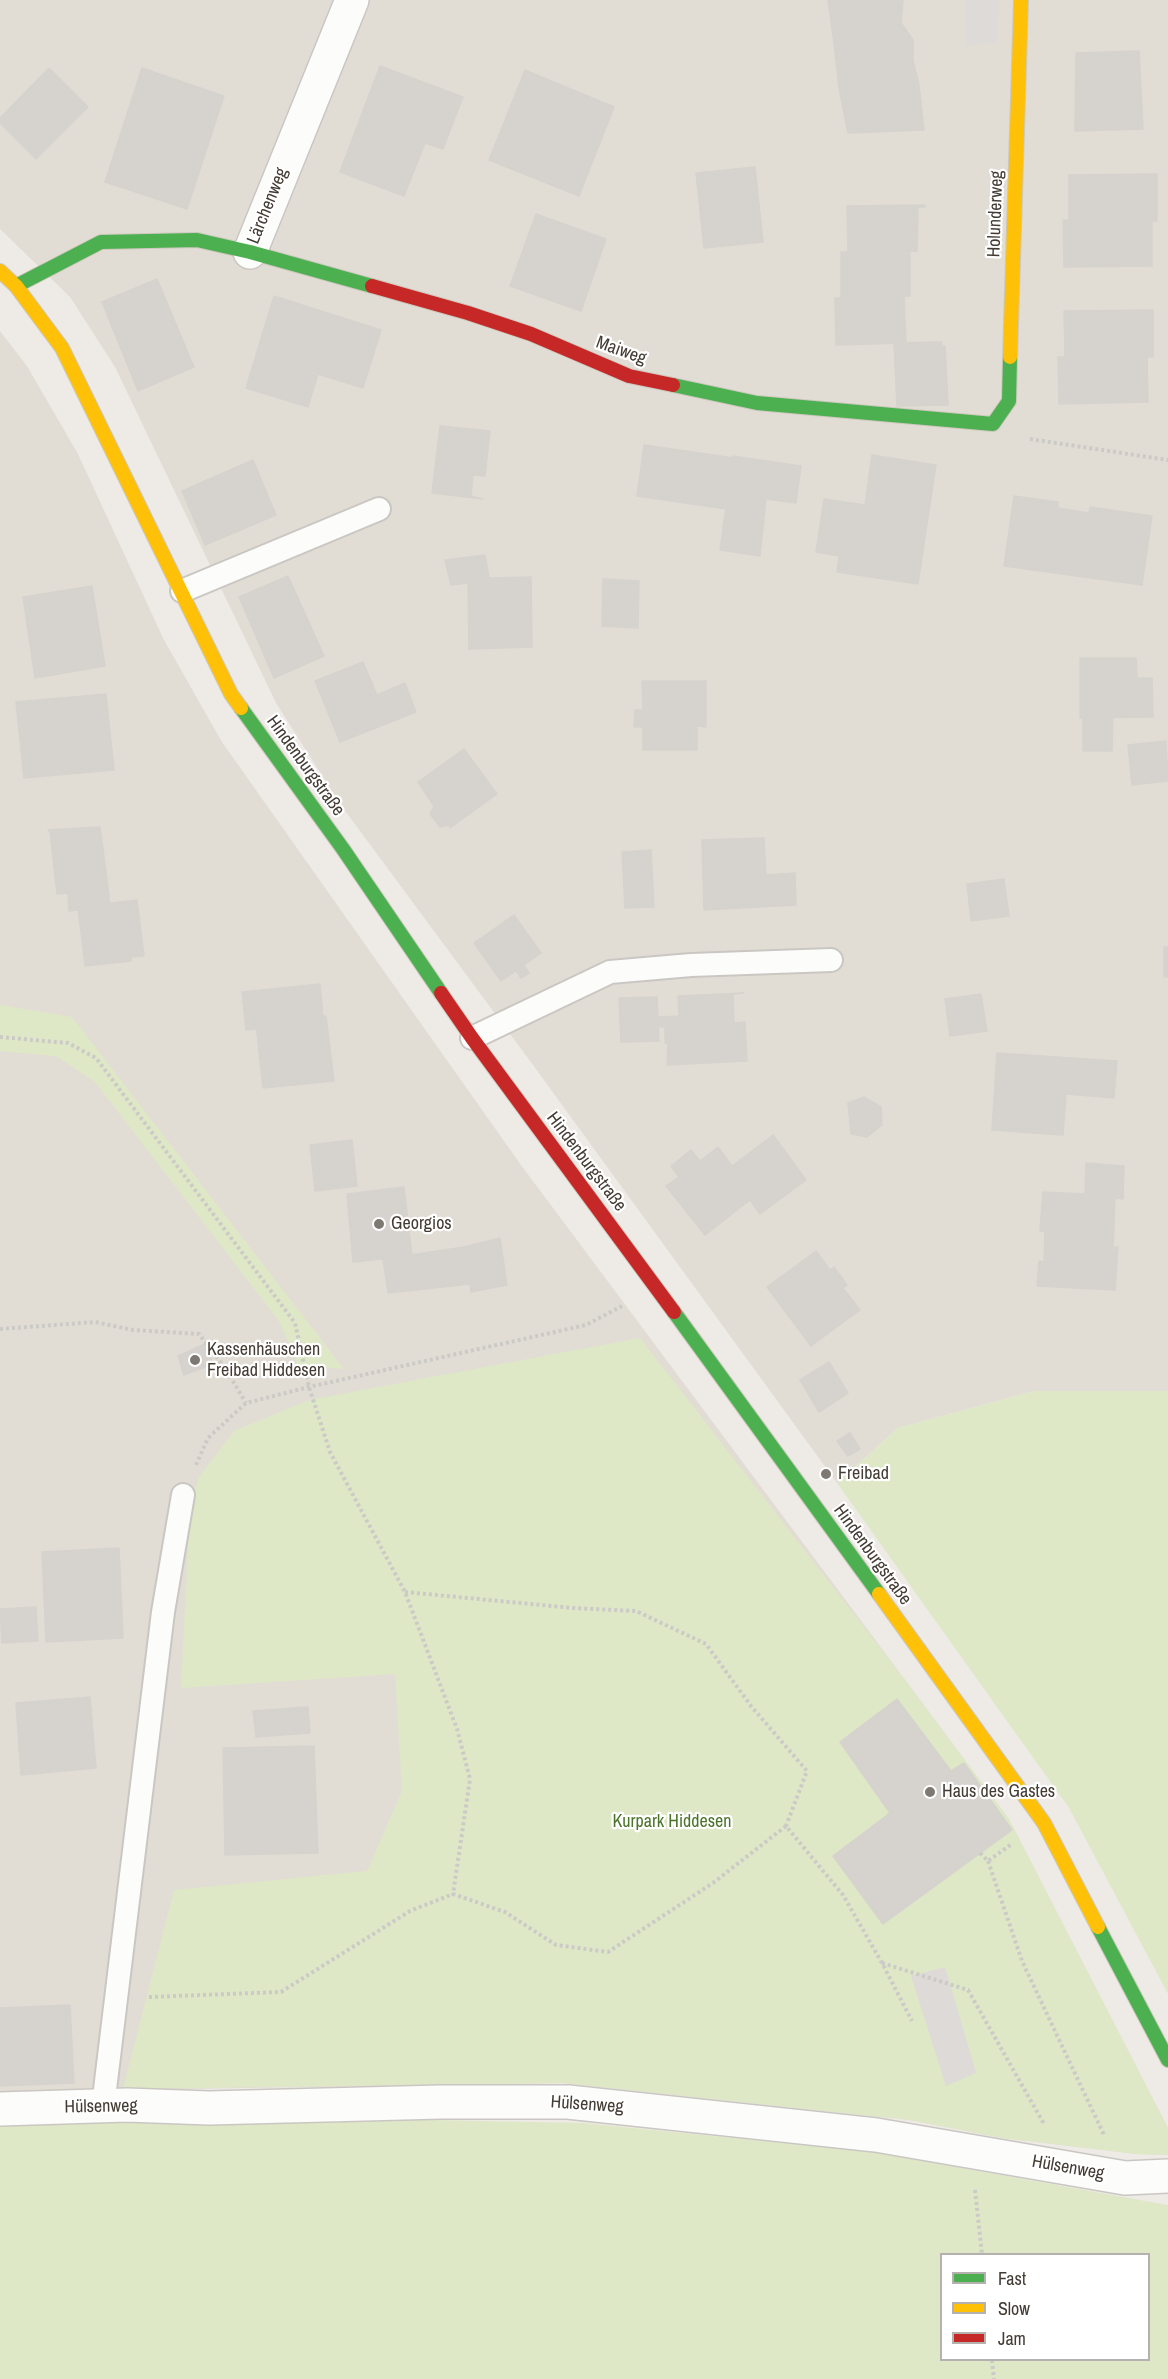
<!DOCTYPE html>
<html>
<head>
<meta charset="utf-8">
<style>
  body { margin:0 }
  #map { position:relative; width:1168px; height:2379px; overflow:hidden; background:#eeebe7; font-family:"Archivo Narrow",sans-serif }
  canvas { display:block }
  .legend { position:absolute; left:940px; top:2253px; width:210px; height:108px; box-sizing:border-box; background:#fff; border:2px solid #b4b1ae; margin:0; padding:8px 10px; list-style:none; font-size:18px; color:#433c34 }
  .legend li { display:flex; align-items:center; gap:12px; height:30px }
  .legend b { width:30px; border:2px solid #b4b1ae }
</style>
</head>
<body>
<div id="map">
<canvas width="1168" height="2379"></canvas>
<ul class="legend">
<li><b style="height:8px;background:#4caf50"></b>Fast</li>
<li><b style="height:8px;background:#ffc107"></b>Slow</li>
<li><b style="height:8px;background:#c62828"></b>Jam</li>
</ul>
</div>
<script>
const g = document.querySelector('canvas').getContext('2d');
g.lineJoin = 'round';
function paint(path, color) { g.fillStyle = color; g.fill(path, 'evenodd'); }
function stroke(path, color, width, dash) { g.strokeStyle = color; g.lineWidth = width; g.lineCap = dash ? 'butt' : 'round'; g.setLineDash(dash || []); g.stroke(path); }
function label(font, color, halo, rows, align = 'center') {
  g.font = font + ' "Archivo Narrow",sans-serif'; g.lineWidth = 4.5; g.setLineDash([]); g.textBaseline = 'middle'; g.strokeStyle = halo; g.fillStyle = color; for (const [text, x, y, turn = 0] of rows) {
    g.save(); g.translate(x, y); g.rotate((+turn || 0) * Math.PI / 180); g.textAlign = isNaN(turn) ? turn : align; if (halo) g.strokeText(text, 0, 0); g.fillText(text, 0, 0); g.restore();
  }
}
paint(new Path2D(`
  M 0,0 L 1168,0 L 1168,1391 L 1034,1391 L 898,1428 L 837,1483 L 530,1061 L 340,804 L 276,703 L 115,367 L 70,297 L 0,229 Z
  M 0,331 L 27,366 L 78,454 L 164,640 L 222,742 L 521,1165 L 1009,1819 L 1168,2128 L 1168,2155 L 1136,2154 L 1002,2138 L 909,2120 L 563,2083 L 0,2092 Z`), '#e2ddd4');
paint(new Path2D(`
  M 0,1005 L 72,1017 L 344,1369 L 298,1365 L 279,1321 L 95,1082 L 56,1056 L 0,1051 Z
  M 640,1338 L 902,1676 L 1009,1819 L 1168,2128 L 1168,2155 L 1136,2154 L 1002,2138 L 909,2120 L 563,2083 L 123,2089 L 174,1890 L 367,1871 L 402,1791 L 395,1674 L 181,1688 L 190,1506 L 199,1477 L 234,1431 L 309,1400 Z
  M 1034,1391 L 1168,1391 L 1168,1994 L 1069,1808 L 837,1483 L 898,1428 Z
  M 335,2118 L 583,2123 L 873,2152 L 1168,2205 L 1168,2379 L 0,2379 L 0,2125 ZM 942,2254 L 1148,2254 L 1148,2360 L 942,2360 Z`), '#dee8c7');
paint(new Path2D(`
  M 965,0 L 998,0 L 997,42 L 966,46 Z
  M 945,1967 L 976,2073 L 946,2086 L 911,1976 Z`), '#dddad7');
const building = new Path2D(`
  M 828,0 L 903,0 L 901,23 L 913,40 L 834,43 Z
  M 913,40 L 913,61 L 919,85 L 839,88 L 834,43 Z
  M 1139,51 L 1143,129 L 1075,131 L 1076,53 Z
  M 380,66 L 463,97 L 443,149 L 425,143 L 404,196 L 340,172 Z
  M 49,68 L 88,107 L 36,159 L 0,123 L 0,118 Z
  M 142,68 L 224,96 L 187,209 L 105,182 Z
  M 525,70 L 614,107 L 579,196 L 489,160 Z
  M 919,85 L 924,130 L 848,133 L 839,88 Z
  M 755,167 L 763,242 L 704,248 L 696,173 Z
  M 1157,174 L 1157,221 L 1069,221 L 1069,175 Z
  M 925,205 L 925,207 L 918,207 L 917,251 L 848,252 L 847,206 Z
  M 536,214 L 606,239 L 581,311 L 510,286 Z
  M 1063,220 L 1152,220 L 1152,266 L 1064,267 Z
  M 910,251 L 910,296 L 841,298 L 841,252 Z
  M 157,279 L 194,367 L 138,391 L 102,302 Z
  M 274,296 L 381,330 L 363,388 L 318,374 L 308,407 L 246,388 Z
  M 904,296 L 906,343 L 836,345 L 835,298 Z
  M 1153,310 L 1153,357 L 1065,357 L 1064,311 Z
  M 941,342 L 942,346 L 945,346 L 948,405 L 897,406 L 894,343 Z
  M 1147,356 L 1148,402 L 1059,404 L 1058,357 Z
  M 440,426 L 490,431 L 485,476 L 473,475 L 471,496 L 483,499 L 432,493 Z
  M 644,445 L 734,458 L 726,509 L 637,496 Z
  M 872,455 L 936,465 L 918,584 L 837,572 L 839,556 L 816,552 L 824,499 L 865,505 Z
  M 733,456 L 801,466 L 796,503 L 766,499 L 760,556 L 720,550 Z
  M 253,460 L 276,515 L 205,545 L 182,491 Z
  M 1014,496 L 1058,502 L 1058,508 L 1089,513 L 1090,507 L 1152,516 L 1142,585 L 1004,566 Z
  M 485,555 L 489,578 L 531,577 L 532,647 L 469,649 L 468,583 L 451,585 L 445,560 Z
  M 288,576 L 324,656 L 274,678 L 239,597 Z
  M 603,579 L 639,581 L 638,628 L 602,626 Z
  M 92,586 L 105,666 L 35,678 L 23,597 Z
  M 1080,658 L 1136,658 L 1137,678 L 1152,678 L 1153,717 L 1080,718 Z
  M 363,662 L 377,695 L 405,683 L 416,712 L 340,742 L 315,681 Z
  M 642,681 L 706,681 L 706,727 L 697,726 L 697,750 L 643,750 L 643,727 L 634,727 L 635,710 L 643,710 Z
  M 106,694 L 114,770 L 24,778 L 16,702 Z
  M 1083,718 L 1113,718 L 1112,751 L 1083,751 Z
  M 1166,741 L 1168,781 L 1132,785 L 1128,745 Z
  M 464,749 L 497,794 L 450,828 L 449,825 L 440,827 L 430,814 L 434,806 L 418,782 Z
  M 100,827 L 110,903 L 78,907 L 79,910 L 69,911 L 68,893 L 57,894 L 50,832 L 48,830 Z
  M 764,838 L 766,875 L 795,873 L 796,905 L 704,910 L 702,840 Z
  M 651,850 L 654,907 L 625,908 L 622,852 Z
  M 1004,879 L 1009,916 L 971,921 L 967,884 Z
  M 137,900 L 144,956 L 131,957 L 131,961 L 85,966 L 78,907 Z
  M 514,915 L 541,953 L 524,965 L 529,973 L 521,978 L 516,971 L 501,981 L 474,943 Z
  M 1164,947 L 1168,947 L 1168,977 L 1164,977 Z
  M 320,984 L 323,1017 L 256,1024 L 257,1029 L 246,1030 L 242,992 Z
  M 744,993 L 733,994 L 734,1023 L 745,1022 L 747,1061 L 667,1065 L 668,1043 L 665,1043 L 665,1027 L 658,1027 L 658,1017 L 679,1016 L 678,996 Z
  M 981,994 L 987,1031 L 950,1036 L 945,999 Z
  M 657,997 L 659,1041 L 621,1042 L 619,998 Z
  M 326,1016 L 334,1081 L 263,1088 L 256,1024 Z
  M 997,1053 L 1117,1061 L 1114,1098 L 1066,1094 L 1063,1135 L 992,1130 Z
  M 864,1097 L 881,1107 L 882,1125 L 867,1137 L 851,1134 L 848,1103 Z
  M 773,1135 L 806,1180 L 760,1214 L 750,1200 L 705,1235 L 666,1186 L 679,1177 L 671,1166 L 691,1150 L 700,1161 L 718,1147 L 732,1166 Z
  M 352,1140 L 357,1186 L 315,1191 L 310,1145 Z
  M 1086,1163 L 1124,1166 L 1123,1199 L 1115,1198 L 1113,1247 L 1118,1247 L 1115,1290 L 1037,1286 L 1039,1261 L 1044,1262 L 1045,1231 L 1040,1231 L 1043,1192 L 1085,1194 Z
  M 404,1187 L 412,1256 L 353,1262 L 347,1194 Z
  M 500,1238 L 507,1285 L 471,1292 L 464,1247 Z
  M 464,1247 L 470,1284 L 388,1293 L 383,1259 Z
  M 816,1251 L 830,1270 L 834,1267 L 847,1285 L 843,1288 L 860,1310 L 811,1346 L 767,1287 Z
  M 205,1344 L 213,1364 L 184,1375 L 178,1356 Z
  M 829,1362 L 848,1393 L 819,1412 L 800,1380 Z
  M 850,1433 L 860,1449 L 848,1456 L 837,1441 Z
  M 119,1548 L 123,1638 L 46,1642 L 42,1552 Z
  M 36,1607 L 38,1641 L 2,1643 L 0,1609 Z
  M 90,1697 L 96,1768 L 21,1775 L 16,1703 Z
  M 897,1699 L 951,1771 L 964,1763 L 1012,1830 L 883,1924 L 833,1856 L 890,1813 L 840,1742 Z
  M 308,1707 L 310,1733 L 256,1737 L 253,1711 Z
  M 314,1746 L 318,1853 L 225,1855 L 223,1748 Z
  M 70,2005 L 74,2083 L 0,2086 L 0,2008 Z`);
paint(building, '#d6d2ce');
stroke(building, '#d6d2cd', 1.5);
const lane = new Path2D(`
  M 182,591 L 379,509
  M 472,1038 L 610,972 L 691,965 L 831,960
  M 103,2106 L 163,1612 L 183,1495`);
const street = new Path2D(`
  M 250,252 L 352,0
  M 0,2109 L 127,2105 L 209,2108 L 441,2102 L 568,2102 L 876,2135 L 1125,2178 L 1168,2176`);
const fast = new Path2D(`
  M 16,286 L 101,242 L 197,240 L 250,252 L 372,286
  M 673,385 L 757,403 L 993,424 L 1009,401 L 1010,357
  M 241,708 L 343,849 L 441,993
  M 674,1312 L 879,1594
  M 1098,1927 L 1168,2060`);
const slow = new Path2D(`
  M 0,271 L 16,286 L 62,348 L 231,694 L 241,708
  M 1010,357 L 1021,0
  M 879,1594 L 1044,1823 L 1098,1927`);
const jam = new Path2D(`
  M 372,286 L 468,313 L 531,334 L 629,376 L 673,385
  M 441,993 L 472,1038 L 674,1312`);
stroke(lane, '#cac7c3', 26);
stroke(street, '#cac7c3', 36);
stroke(fast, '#cdc8be', 16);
stroke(slow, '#cdc8be', 16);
stroke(jam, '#cdc8be', 16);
stroke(new Path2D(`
  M 1030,439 L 1168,460
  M 0,1037 L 68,1043 L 96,1058 L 295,1323 L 309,1387 L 330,1452 L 405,1592 L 457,1729 L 470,1779 L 453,1894 L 505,1912 L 556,1945 L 608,1952 L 713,1883 L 786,1826 L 843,1895 L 882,1963 L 912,2021
  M 0,1329 L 95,1322 L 133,1330 L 199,1334 L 225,1368 L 246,1403
  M 196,1465 L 208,1438 L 246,1403 L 309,1387 L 586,1325 L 622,1306
  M 405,1592 L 573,1608 L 636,1611 L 706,1644 L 751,1706 L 807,1771 L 786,1826
  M 980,1853 L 988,1861 L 1013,1843
  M 988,1861 L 1022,1961 L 1104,2135
  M 882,1963 L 968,1990 L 1044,2124
  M 149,1997 L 281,1992 L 410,1911 L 453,1894
  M 975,2190 L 982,2254
  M 992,2360 L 994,2379`), '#cccac6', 4, [3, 3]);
stroke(lane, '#fcfcfb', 22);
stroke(street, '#fcfcfb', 33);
stroke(fast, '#4caf50', 14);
stroke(slow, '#ffc107', 14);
stroke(jam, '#c62828', 14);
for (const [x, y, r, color] of [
  [379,1224,6,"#7f7973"],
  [195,1360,6,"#7f7973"],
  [826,1474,6,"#7f7973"],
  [930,1792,6,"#7f7973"]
]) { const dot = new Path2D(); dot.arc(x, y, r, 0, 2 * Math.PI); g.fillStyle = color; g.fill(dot); stroke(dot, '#fff', 2); }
label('18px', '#433c34', '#fff', [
  ["Lärchenweg",268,206,-68],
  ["Holunderweg",996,214,-88],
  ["Maiweg",621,351,20],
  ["Hindenburgstraße",305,766,54],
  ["Hindenburgstraße",586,1162,53],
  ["Hindenburgstraße",872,1555,54],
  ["Hülsenweg",587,2105,4],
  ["Hülsenweg",101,2107,-1],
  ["Hülsenweg",1068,2168,10]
]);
label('18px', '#433c34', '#fff', [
  ["Georgios",391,1224],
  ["Kassenhäuschen",207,1350],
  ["Freibad Hiddesen",207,1371],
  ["Freibad",838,1474],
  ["Haus des Gastes",942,1792]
], 'left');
label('18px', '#4b7329', '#fff', [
  ["Kurpark Hiddesen",672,1822]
]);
</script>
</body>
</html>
